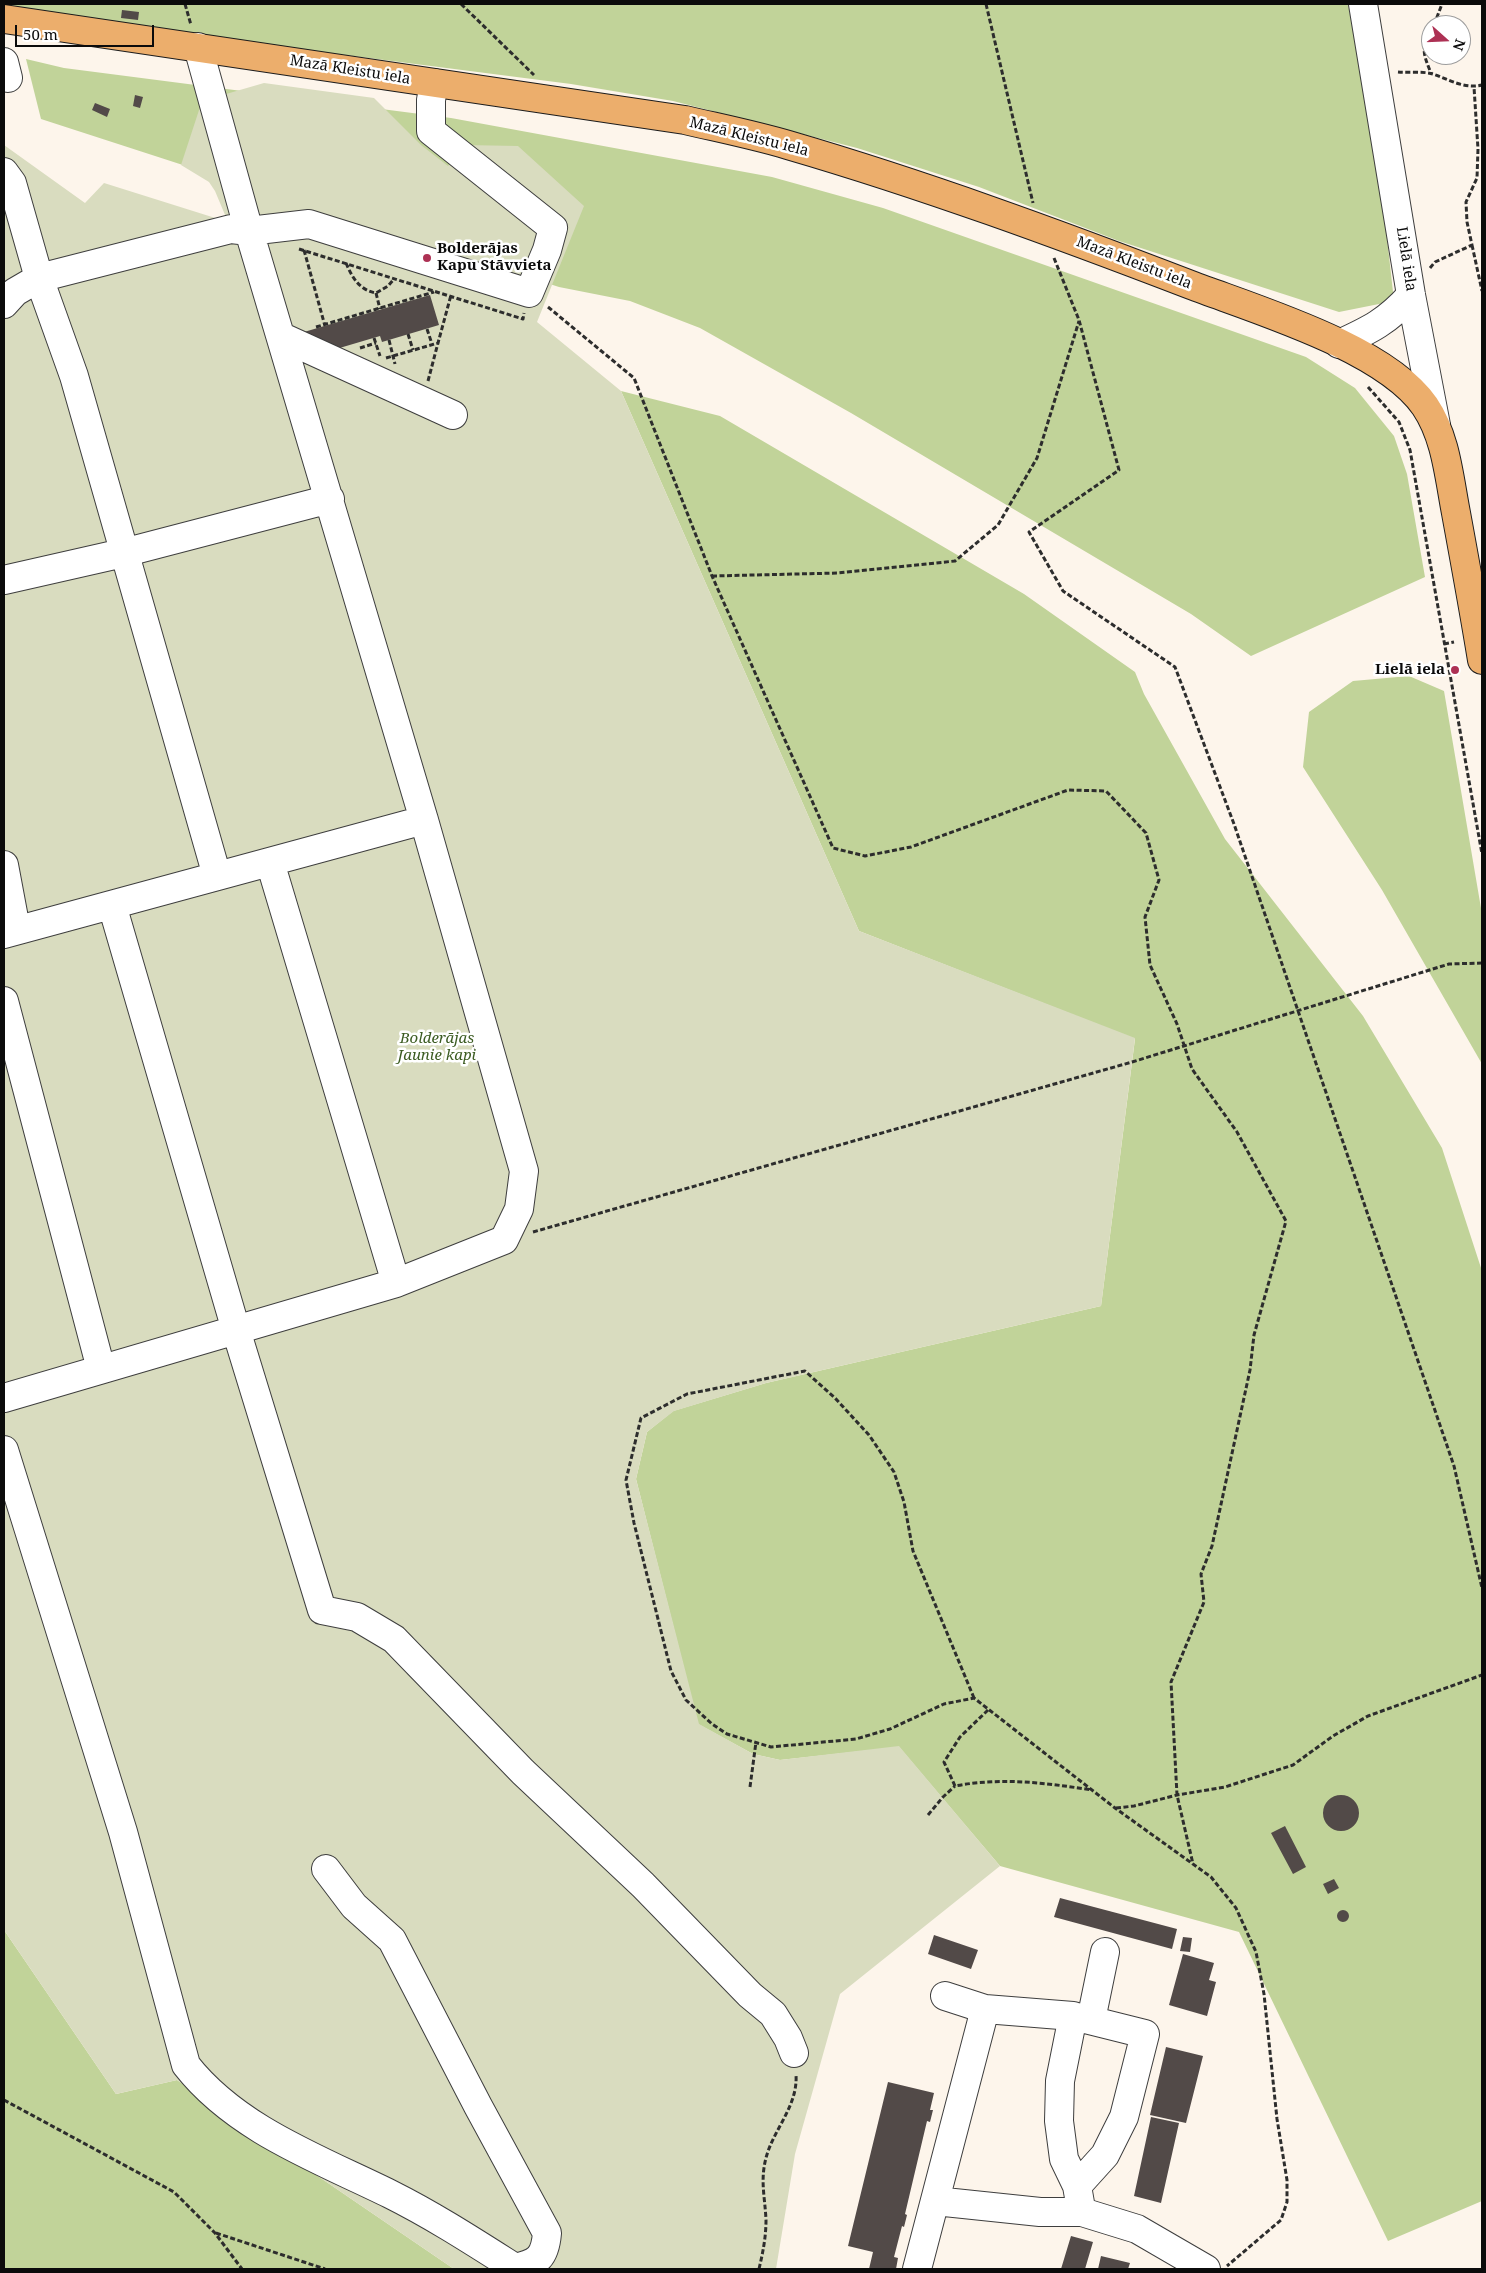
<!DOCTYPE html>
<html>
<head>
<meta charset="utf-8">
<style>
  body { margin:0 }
  #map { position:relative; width:1486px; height:2273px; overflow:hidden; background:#fdf5eb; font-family:"Noto Serif",serif }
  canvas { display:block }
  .frame { position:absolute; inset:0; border:5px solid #0b0b0b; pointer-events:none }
  .north { position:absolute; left:1421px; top:15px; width:50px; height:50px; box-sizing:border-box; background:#fff; border:1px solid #9d9d9d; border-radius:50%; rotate:110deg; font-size:14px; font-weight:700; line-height:20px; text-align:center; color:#0b0b0b }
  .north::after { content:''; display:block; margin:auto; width:18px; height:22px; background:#ad3154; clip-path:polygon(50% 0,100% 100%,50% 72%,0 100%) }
  .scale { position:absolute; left:15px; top:25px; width:139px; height:22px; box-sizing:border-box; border:2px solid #0b0b0b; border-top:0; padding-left:6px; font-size:15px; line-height:18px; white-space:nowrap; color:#0b0b0b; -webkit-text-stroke:4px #fff; paint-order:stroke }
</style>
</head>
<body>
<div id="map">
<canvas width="1486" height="2273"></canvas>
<div class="frame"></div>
<div class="north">N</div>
<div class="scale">50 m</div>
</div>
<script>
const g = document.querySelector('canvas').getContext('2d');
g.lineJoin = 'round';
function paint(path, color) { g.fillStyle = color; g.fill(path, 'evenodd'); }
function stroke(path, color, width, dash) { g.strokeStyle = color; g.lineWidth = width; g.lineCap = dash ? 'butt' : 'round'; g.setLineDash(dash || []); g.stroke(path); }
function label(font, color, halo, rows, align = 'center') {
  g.font = font + ' "Noto Serif",serif'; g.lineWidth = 5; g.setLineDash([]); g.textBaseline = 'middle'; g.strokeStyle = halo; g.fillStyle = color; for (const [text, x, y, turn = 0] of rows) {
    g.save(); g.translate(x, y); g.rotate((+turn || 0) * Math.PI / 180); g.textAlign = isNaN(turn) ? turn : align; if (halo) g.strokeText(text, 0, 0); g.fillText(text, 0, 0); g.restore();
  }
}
paint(new Path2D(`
  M 4,4 L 1348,4 L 1381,184 L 1394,301 L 1339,312 L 1119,241 L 979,187 L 857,148 L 673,101 L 571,84 L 143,29 L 4,7 Z
  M 26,59 L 64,68 L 451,118 L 772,177 L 883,208 L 1306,357 L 1355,388 L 1394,436 L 1407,474 L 1425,577 L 1251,656 L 1191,614 L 851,413 L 700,328 L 630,301 L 559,287 L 41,119 Z
  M 621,391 L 720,416 L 1024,594 L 1135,672 L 1144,694 L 1225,839 L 1363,1016 L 1442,1148 L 1482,1271 L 1482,2201 L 1388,2241 L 1239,1932 L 1000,1866 L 899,1747 L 780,1760 L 753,1754 L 698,1724 L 636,1479 L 647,1432 L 673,1411 L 766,1383 L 1101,1306 L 1135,1039 L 859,931 Z
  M 1409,676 L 1444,691 L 1482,914 L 1482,1064 L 1382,890 L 1303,767 L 1309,712 L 1353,681 Z
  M 4,1930 L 116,2094 L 177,2080 L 454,2269 L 4,2269 Z`), '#c1d399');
paint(new Path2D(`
  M 264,83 L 374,98 L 421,145 L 448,166 L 464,145 L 518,146 L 584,206 L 537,322 L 621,391 L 859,931 L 1135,1038 L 1101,1306 L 766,1383 L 674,1411 L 647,1432 L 636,1479 L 699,1724 L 753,1754 L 780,1760 L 899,1746 L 1000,1866 L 840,1994 L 795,2154 L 776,2269 L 454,2269 L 177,2080 L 116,2094 L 4,1930 L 4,145 L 85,203 L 104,183 L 228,222 L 215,191 L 209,182 L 181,165 L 202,101 Z`), '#d9dcbf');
paint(new Path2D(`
  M 122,10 L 139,12 L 138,20 L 121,18 Z
  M 135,95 L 143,97 L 140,108 L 133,106 Z
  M 95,103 L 110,109 L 107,117 L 92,110 Z
  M 430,295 L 439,325 L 382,342 L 380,336 L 326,352 L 308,347 L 304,332 Z
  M1323 1813a18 18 0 1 1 36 0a18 18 0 1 1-36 0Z
  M 1285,1826 L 1306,1867 L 1293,1874 L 1271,1833 Z
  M 1334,1879 L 1339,1888 L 1328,1894 L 1323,1884 Z
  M 1060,1898 L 1177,1929 L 1172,1949 L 1054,1917 Z
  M1337 1916a6 6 0 1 1 12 0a6 6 0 1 1-12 0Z
  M 934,1935 L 978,1950 L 971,1969 L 928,1954 Z
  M 1183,1937 L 1192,1938 L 1190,1952 L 1180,1951 Z
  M 1183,1954 L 1214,1963 L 1209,1980 L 1216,1982 L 1207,2016 L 1169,2005 Z
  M 1166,2047 L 1203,2056 L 1186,2123 L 1150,2115 Z
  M 888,2082 L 934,2093 L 930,2110 L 933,2110 L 930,2122 L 927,2121 L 905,2214 L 907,2215 L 904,2227 L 902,2226 L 894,2257 L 898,2258 L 896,2269 L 869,2269 L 873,2252 L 848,2246 Z
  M 1151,2117 L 1179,2123 L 1161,2203 L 1134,2196 Z
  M 1071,2236 L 1093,2242 L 1085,2269 L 1061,2269 Z
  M 1101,2256 L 1130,2263 L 1128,2269 L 1098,2269 Z`), '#524a48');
const minor = new Path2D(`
  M 1363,4 L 1411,295 L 1436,425
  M 4,62 L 8,78
  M 4,172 L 12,183 L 39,278 L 15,292 L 4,304
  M 282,337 L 453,415
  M 1339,344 C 1370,330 1388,321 1411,295
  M 4,580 L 123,553 L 330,499
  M 270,862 L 396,1283
  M 4,865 L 16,929
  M 217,876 L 74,376 L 39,278 L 231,229 L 249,231 L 309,224 L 529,293 L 547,250 L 553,228 L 431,131 L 431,100 L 434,83
  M 112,905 L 236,1330 L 322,1610 L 357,1617 L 394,1639 L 523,1772 L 643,1885 L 750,1995 L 773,2014 L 788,2038 L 794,2053
  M 4,934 L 424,820
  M 4,1001 L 101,1369
  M 4,1398 L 396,1283 L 504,1240 L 519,1209 L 524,1171 L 424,820 L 249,231 L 198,47
  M 4,1450 L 123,1832 L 186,2065 C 236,2129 319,2159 390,2194 C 434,2216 474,2242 515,2268 C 538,2263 545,2257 547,2233 L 478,2106 L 392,1940 L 354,1906 L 326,1869
  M 945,1996 L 985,2009 L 1073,2016 L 1145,2034 L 1124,2117 L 1105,2155 L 1077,2186
  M 1073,2016 L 1060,2081 L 1059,2121 L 1064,2159 L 1077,2186 L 1080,2203
  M 1091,2020 L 1105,1952
  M 935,2201 L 1040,2212 L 1082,2212 L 1137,2229 L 1206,2269
  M 917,2269 L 985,2009`);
const major = new Path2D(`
  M 4,19 L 685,120 C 719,128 754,135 788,145 C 925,185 1058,234 1191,285 C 1257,310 1385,348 1425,406 C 1446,437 1449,477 1456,513 C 1465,562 1474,611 1482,660`);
stroke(minor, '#3e3e3e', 30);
stroke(major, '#1c1c1c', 30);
stroke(new Path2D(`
  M 185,4 L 191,25
  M 461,4 L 534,75
  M 986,4 L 1033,203
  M 1434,25 L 1442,4
  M 1431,30 C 1420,47 1424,56 1431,73
  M 1398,72 C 1409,73 1423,71 1433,74 C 1450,80 1464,89 1482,85
  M 1472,245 L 1482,291
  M 299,249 L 523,319 L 524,313
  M 304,250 L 325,326
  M 1054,258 L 1079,320 L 1119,470 L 1029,532 L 1063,591 L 1175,667 L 1234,824 L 1454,1466 L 1482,1588
  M 346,263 C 352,277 359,290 376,293 L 388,286 L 394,279
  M 1430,268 L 1435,262 L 1472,245 L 1467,222 L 1466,202 L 1477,178 L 1478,149 L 1474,87
  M 376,293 L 380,309
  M 548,307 L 634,378 L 712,576 L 833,848 L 865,856 L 911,847 L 1068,790 L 1106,791 L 1146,833 L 1159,880 L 1145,917 L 1150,965 L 1177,1024 L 1192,1069 L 1237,1132 L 1286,1221 L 1254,1335 L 1250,1370 L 1212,1546 L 1201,1574 L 1204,1602 L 1171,1682 L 1177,1795 L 1193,1864
  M 316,327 L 434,292
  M 427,329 L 432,344
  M 408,334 L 413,350
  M 374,338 L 380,356
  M 389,340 L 395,364
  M 360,348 L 376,343
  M 386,358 L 438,343 L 451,295
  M 428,381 L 438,343
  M 1368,387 L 1399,422 L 1410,450 L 1482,854
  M 712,576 L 838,573 L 955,561 L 998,525 L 1037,458 L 1079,321
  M 1444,644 L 1454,642
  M 533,1232 L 1132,1062 L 1449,964 L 1482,963
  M 974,1698 L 913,1551 L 904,1502 L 894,1472 L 869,1435 L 835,1398 L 805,1371 L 687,1394 L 641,1418 L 626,1480 L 634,1523 L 671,1671 L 686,1700 L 712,1724 L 727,1734 L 771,1747 L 856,1739 L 890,1729 L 944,1704 L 974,1698 L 1115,1808 L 1211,1877 L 1236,1908 L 1256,1952 L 1264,1994 L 1277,2119 L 1287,2180 L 1287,2202 L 1281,2220 L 1227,2266
  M 988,1710 L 960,1737 L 944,1762 L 955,1786 C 1002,1777 1046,1783 1092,1790
  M 750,1787 L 756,1742
  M 1116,1808 L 1134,1806 L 1177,1795 L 1225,1787 L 1293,1765 L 1333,1736 L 1368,1716 L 1482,1675
  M 928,1815 L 943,1797 L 955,1786
  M 4,2100 L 174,2192 L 215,2233 L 242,2269
  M 216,2233 L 325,2269
  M 759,2269 C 763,2252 766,2237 766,2220 C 765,2197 760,2181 766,2158 C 773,2130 798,2106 796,2075`), '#2d2d2d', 3, [5, 2.5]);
stroke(minor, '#fff', 28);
stroke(major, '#ecae6c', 28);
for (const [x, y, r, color] of [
  [427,258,5,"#ad3154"],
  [1455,670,5,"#ad3154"]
]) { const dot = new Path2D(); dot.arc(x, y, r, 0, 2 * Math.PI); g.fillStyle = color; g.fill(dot); stroke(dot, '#fff', 2); }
label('15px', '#0b0b0b', '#fff', [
  ["Mazā Kleistu iela",350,70,9],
  ["Mazā Kleistu iela",749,137,14],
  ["Lielā iela",1406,259,81],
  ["Mazā Kleistu iela",1134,263,21]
]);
label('bold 15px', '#0b0b0b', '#fff', [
  ["Bolderājas",437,249],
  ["Kapu Stāvvieta",437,266],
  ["Lielā iela",1445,670,"right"]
], 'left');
label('italic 15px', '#3c5c22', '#fff', [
  ["Bolderājas",437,1039],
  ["Jaunie kapi",437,1056]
]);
</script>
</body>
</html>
